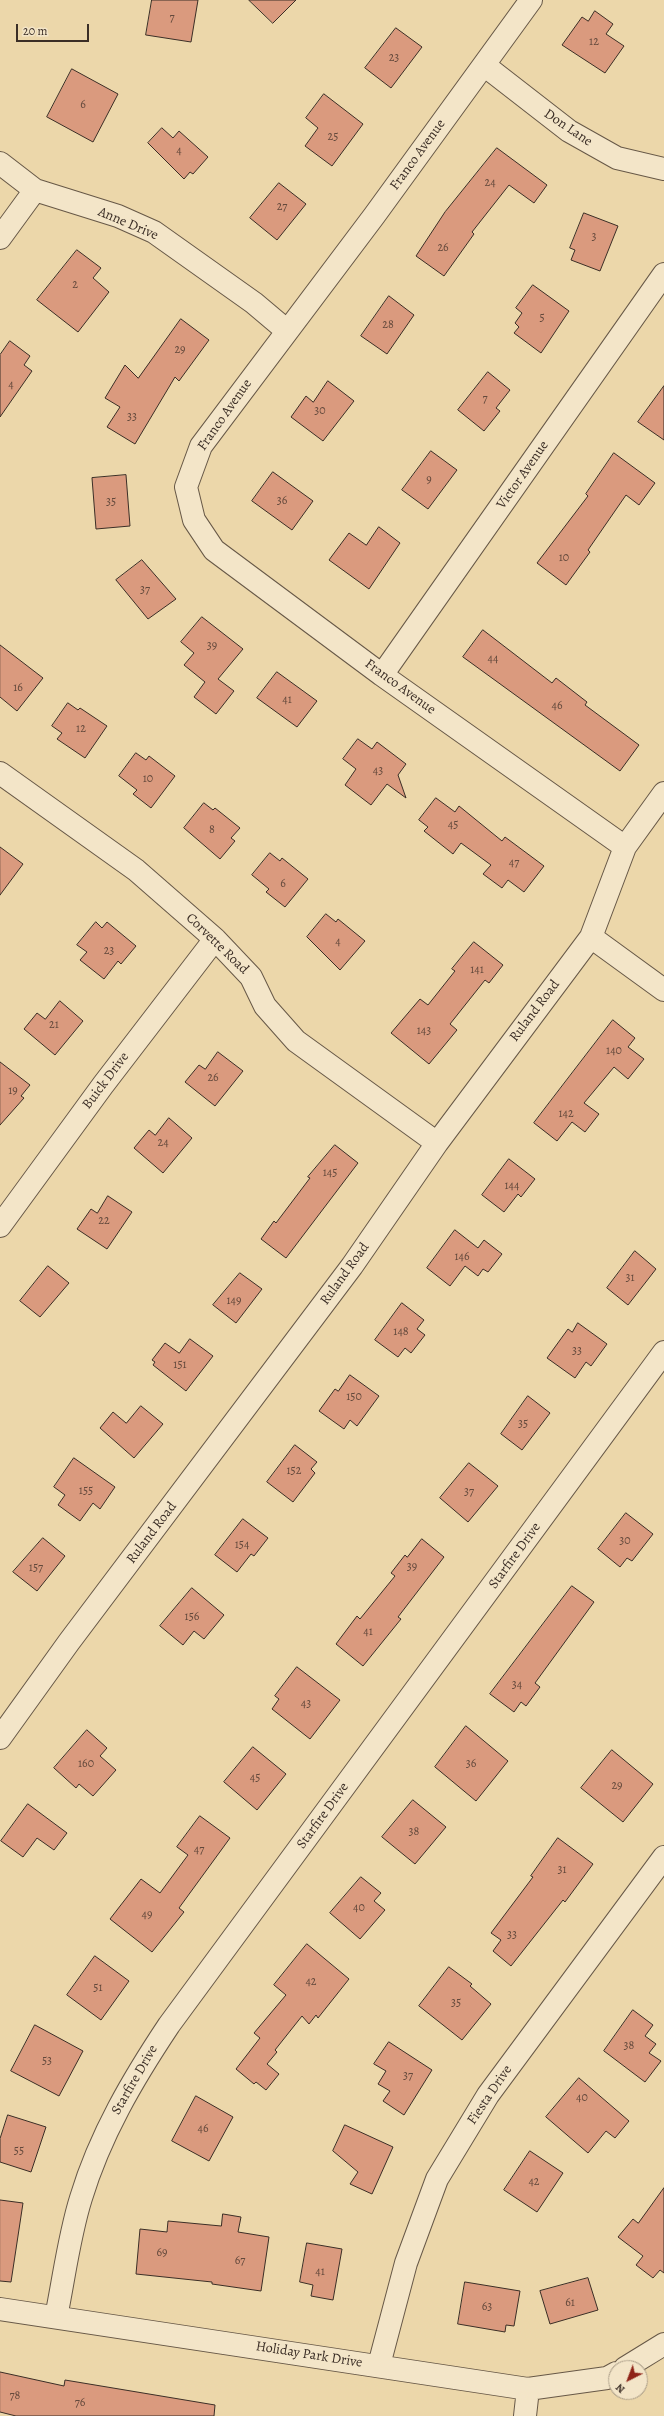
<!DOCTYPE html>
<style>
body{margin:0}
#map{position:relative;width:664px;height:2416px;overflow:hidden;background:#ecd7aa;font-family:Alegreya,serif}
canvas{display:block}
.north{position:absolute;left:608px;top:2360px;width:40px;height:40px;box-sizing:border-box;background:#f3e5c8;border:1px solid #a99c87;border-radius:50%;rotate:222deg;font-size:11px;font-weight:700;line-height:16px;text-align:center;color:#3b2e26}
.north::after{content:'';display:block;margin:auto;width:14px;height:18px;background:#8f2418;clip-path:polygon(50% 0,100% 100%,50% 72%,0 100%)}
.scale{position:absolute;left:16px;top:24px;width:73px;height:18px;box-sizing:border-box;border:2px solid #3b2e26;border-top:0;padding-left:5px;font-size:12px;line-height:14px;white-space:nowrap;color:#3b2e26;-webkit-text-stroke:3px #f3e5c8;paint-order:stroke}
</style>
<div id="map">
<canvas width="664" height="2416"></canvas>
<div class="north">N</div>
<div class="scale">20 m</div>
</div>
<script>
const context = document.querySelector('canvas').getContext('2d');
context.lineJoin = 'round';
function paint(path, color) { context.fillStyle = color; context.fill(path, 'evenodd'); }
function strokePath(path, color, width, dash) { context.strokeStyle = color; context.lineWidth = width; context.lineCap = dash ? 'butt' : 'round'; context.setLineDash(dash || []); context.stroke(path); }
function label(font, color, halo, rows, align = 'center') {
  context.font = font + ' Alegreya,serif'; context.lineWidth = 3.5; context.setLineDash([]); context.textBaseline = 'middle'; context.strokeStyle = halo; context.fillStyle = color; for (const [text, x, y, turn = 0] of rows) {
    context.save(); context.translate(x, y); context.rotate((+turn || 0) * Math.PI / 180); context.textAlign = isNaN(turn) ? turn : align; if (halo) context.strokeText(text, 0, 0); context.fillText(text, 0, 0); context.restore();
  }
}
const building = new Path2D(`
 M 152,0 L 198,0 L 191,42 L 146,35 Z
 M 249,0 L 296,0 L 273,23 Z
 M 595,11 L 613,24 L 606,34 L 624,46 L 605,73 L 562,45 L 582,17 L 588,21 Z
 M 396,28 L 422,47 L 391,88 L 365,68 Z
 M 72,69 L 118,94 L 93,142 L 47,117 Z
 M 324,94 L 363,124 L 332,166 L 305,146 L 318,128 L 306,118 Z
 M 162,128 L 173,138 L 179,131 L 208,157 L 193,174 L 190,172 L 184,179 L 148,143 Z
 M 497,148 L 547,185 L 534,203 L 509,185 L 472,232 L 474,234 L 444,276 L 416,256 L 445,212 Z
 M 279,183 L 306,204 L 277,240 L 250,218 Z
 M 584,213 L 618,226 L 600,271 L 571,260 L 575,250 L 570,248 Z
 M 77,250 L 101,268 L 93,278 L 109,292 L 78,332 L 37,300 Z
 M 533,285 L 569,311 L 541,353 L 514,333 L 519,327 L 515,323 L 522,313 L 516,308 Z
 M 389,296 L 414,315 L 387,354 L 361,336 Z
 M 181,319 L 209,340 L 179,381 L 175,377 L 135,444 L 107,427 L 120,407 L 105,398 L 125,365 L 138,378 Z
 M 10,341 L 30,356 L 24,365 L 32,371 L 0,417 L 0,355 Z
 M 488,372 L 510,390 L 496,408 L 500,411 L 484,431 L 458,410 Z
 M 328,381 L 354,401 L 323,441 L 291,417 L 306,396 L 313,402 Z
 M 664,386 L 664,440 L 638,422 Z
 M 431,451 L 457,470 L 428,509 L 402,490 Z
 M 614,453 L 655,483 L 639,505 L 626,495 L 588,550 L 590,552 L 566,585 L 537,563 L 588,496 L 586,494 Z
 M 273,472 L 313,501 L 292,530 L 252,501 Z
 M 126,475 L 130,526 L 96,529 L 92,478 Z
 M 379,527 L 400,543 L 369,589 L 329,560 L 349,533 L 366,545 Z
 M 142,560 L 176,599 L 148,619 L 116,580 Z
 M 202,617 L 243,649 L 218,679 L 234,691 L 216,714 L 194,697 L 205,682 L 184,665 L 194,653 L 181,642 Z
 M 483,630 L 552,683 L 556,678 L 587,702 L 585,705 L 639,745 L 620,771 L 463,657 Z
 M 0,645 L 43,678 L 17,711 L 0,697 Z
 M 277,672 L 317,701 L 297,727 L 257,698 Z
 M 68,703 L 78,710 L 80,708 L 107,726 L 85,758 L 57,739 L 62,733 L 52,726 Z
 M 358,739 L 372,749 L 377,742 L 406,764 L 398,775 L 406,798 L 387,784 L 371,805 L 345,785 L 356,769 L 343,759 Z
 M 136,753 L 146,760 L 149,756 L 175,776 L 151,808 L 133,794 L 137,790 L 119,776 Z
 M 436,798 L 455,812 L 459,806 L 502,841 L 505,837 L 544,866 L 524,892 L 508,880 L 502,888 L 483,874 L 491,865 L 461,843 L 453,854 L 424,831 L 428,827 L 419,820 Z
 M 204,803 L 213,810 L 215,808 L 240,828 L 231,838 L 235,841 L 220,859 L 184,828 Z
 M 0,847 L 23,864 L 0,895 Z
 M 270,853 L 280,861 L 282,858 L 308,879 L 285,907 L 266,892 L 269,889 L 252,875 Z
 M 326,914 L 336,922 L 338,919 L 365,941 L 340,970 L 307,937 Z
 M 96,922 L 102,928 L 107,922 L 136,946 L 121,964 L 118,961 L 104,979 L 80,960 L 87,952 L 77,945 Z
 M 474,942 L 503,965 L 489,983 L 485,980 L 450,1024 L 457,1030 L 429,1064 L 391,1033 L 420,999 L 428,1005 L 455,971 L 452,969 Z
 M 60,1001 L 83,1021 L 55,1055 L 24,1029 L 37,1013 L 45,1019 Z
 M 613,1020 L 635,1038 L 628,1047 L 644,1059 L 628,1079 L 614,1067 L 584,1103 L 599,1114 L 585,1132 L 572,1122 L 557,1141 L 534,1123 Z
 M 218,1052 L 243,1071 L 215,1106 L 185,1082 L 199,1065 L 205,1069 Z
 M 0,1062 L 30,1085 L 21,1096 L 24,1098 L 0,1125 Z
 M 169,1118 L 192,1138 L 163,1173 L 134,1148 L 149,1130 L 155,1135 Z
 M 335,1145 L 358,1163 L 286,1258 L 261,1239 L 274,1221 L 276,1223 L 310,1178 L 308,1177 Z
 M 509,1159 L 535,1179 L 521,1197 L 518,1194 L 504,1212 L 482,1195 Z
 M 108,1196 L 132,1212 L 107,1249 L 77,1229 L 91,1209 L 97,1213 Z
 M 455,1230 L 478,1248 L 484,1240 L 502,1254 L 488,1272 L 483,1269 L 478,1276 L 465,1266 L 450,1286 L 427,1268 Z
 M 635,1251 L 656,1269 L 628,1305 L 607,1288 Z
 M 48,1266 L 69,1283 L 40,1317 L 20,1301 Z
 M 240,1273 L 262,1289 L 236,1323 L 213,1305 Z
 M 402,1303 L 424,1320 L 417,1329 L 425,1335 L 411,1353 L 405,1348 L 398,1357 L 375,1340 Z
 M 578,1323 L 607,1344 L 591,1366 L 586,1362 L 575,1378 L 547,1358 L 568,1329 L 572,1332 Z
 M 190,1339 L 213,1356 L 186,1391 L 153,1365 L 155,1362 L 152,1360 L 165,1343 L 179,1353 Z
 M 350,1375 L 379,1396 L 357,1426 L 350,1420 L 344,1429 L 319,1411 L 335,1389 L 338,1391 Z
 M 528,1396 L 550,1413 L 522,1450 L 501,1434 Z
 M 141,1406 L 163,1424 L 134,1458 L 100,1428 L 113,1412 L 126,1423 Z
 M 295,1445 L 317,1462 L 311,1469 L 315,1473 L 293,1502 L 267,1482 Z
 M 74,1458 L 115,1487 L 100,1509 L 93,1503 L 80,1521 L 58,1505 L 65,1495 L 54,1487 Z
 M 469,1463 L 498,1486 L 468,1522 L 440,1498 Z
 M 626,1513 L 653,1534 L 632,1561 L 627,1558 L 620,1567 L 598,1549 Z
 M 243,1519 L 268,1538 L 254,1556 L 251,1554 L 237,1572 L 215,1555 Z
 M 43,1538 L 65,1556 L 37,1591 L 13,1572 Z
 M 422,1539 L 444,1557 L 398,1617 L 401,1619 L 363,1666 L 336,1644 L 357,1616 L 360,1619 L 395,1576 L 391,1573 L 405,1555 L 407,1557 Z
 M 572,1586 L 594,1602 L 535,1683 L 540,1687 L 526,1706 L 521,1702 L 514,1712 L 490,1694 Z
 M 192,1588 L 224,1615 L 204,1639 L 194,1631 L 183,1645 L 160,1626 Z
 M 297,1667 L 340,1700 L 310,1739 L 272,1709 L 279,1699 L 275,1696 Z
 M 466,1726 L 508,1761 L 476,1801 L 435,1767 Z
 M 87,1730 L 107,1748 L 100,1756 L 116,1770 L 93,1796 L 79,1784 L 76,1788 L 54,1768 Z
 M 253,1747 L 286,1774 L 257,1810 L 224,1782 Z
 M 612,1750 L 653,1784 L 623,1822 L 581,1788 Z
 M 413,1800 L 446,1827 L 415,1864 L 382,1837 Z
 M 28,1804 L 67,1833 L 54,1850 L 37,1838 L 23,1857 L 1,1841 Z
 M 200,1816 L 230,1838 L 179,1908 L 184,1912 L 152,1952 L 110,1919 L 141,1879 L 160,1893 L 188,1855 L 177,1847 Z
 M 558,1838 L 593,1864 L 565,1902 L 563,1900 L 511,1966 L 493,1951 L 501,1940 L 491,1933 L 533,1877 L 531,1876 Z
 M 361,1877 L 381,1893 L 374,1901 L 385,1910 L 360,1939 L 330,1913 Z
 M 307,1944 L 349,1979 L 318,2018 L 316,2015 L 309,2024 L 302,2016 L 275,2050 L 277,2052 L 267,2064 L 279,2074 L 266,2090 L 256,2082 L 254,2084 L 236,2069 L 260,2038 L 254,2033 L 286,1995 L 274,1985 Z
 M 95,1956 L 129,1981 L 101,2020 L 67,1995 Z
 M 449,1967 L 472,1984 L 470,1986 L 491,2004 L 462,2040 L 419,2006 Z
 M 633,2010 L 653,2025 L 645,2036 L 656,2044 L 649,2053 L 661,2061 L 645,2082 L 604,2051 Z
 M 35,2025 L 83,2051 L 59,2096 L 11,2071 Z
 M 389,2042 L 432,2070 L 404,2115 L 383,2101 L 390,2091 L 378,2084 L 386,2071 L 374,2064 Z
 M 579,2078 L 629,2121 L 615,2138 L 606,2131 L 588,2153 L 546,2117 Z
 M 196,2096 L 233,2117 L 209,2161 L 172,2141 Z
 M 8,2115 L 46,2127 L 31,2172 L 0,2162 L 0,2139 Z
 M 345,2125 L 393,2147 L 372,2194 L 350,2184 L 358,2172 L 333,2151 Z
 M 530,2151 L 563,2173 L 537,2212 L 504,2190 Z
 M 664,2188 L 664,2273 L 660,2270 L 653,2278 L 636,2265 L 643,2256 L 618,2237 L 633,2219 L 638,2223 Z
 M 0,2200 L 23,2203 L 11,2282 L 0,2281 Z
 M 223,2214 L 241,2217 L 238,2232 L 269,2237 L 261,2291 L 212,2284 L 212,2282 L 136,2274 L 140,2229 L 167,2232 L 168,2221 L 221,2226 Z
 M 307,2243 L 342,2249 L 333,2300 L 311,2296 L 313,2285 L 300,2282 Z
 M 588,2278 L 598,2310 L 550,2324 L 540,2291 Z
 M 465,2282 L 520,2291 L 514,2326 L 506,2325 L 505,2332 L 458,2324 Z
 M 0,2372 L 64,2386 L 65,2380 L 215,2405 L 214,2416 L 16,2416 L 0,2412 Z`);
const minor = new Path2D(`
 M 531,0 L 374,216 L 201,446 L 186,487 L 194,520 L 214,550 L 382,675 L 625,847
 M 484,65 L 569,131 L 617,158 L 664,169
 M 0,163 L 35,190 L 118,216 L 154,232 L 254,303 L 286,330
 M 0,238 L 35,190
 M 382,675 L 664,274
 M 0,773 L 136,870 L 215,939 L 251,977 L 265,1006 L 296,1041 L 437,1143
 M 591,937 L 664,990
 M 0,1226 L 103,1085 L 215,939
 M 0,1738 L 69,1642 L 352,1266 L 437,1143 L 591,937 L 625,847 L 664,793
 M 0,2309 L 528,2389 L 607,2378 L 616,2373
 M 56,2317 C 64,2278 69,2236 81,2198 C 100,2135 133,2079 169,2025 L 664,1352
 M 379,2365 L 406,2263 L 437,2179 L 488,2095 L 664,1857
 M 625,2368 L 664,2344
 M 525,2416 L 528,2389`);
const numberNames = [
 ["7",172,18],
 ["12",594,42],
 ["23",394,58],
 ["6",83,105],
 ["25",333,137],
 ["4",179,151],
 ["24",490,183],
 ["27",282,207],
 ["3",594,237],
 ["26",443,248],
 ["2",75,285],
 ["5",542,318],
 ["28",388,325],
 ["29",180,350],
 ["4",11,385],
 ["7",485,399],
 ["30",320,411],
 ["33",132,417],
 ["9",429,480],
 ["36",282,501],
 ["35",111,502],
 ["10",564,558],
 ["37",145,590],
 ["39",212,646],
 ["44",493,659],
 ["16",18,688],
 ["41",287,700],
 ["46",557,706],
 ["12",81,729],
 ["43",378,771],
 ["10",148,779],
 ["45",453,825],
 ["8",212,830],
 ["47",514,863],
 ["6",283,884],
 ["4",338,942],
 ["23",109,951],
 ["141",477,970],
 ["21",54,1025],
 ["143",424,1031],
 ["140",614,1051],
 ["26",213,1078],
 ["19",13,1091],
 ["142",566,1114],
 ["24",163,1143],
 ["145",330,1173],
 ["144",512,1186],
 ["22",104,1221],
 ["146",462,1257],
 ["31",630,1278],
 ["149",234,1301],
 ["148",401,1332],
 ["33",577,1351],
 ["151",180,1365],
 ["150",354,1397],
 ["35",523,1424],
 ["152",294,1471],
 ["155",86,1491],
 ["37",469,1492],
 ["30",625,1541],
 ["154",242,1545],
 ["39",412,1567],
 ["157",36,1568],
 ["156",192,1617],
 ["41",368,1632],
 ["34",517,1685],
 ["43",306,1704],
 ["160",86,1764],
 ["36",471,1764],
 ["45",255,1778],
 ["29",617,1786],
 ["38",414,1832],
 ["47",199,1850],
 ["31",562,1870],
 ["40",359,1908],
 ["49",147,1915],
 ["33",512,1935],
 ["42",311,1982],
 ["51",98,1988],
 ["35",456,2003],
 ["38",629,2046],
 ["53",47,2061],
 ["37",408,2076],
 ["40",582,2098],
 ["46",203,2129],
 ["55",19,2151],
 ["42",534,2182],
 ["69",162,2253],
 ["67",240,2261],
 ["41",320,2272],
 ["61",570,2303],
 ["63",487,2307],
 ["78",15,2396],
 ["76",80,2403]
];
const streetNames = [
 ["Don Lane",568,128,34],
 ["Franco Avenue",418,155,-54],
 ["Anne Drive",128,224,23],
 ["Franco Avenue",225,415,-55],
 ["Victor Avenue",523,475,-55],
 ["Franco Avenue",400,687,36],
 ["Corvette Road",217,944,44],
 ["Ruland Road",535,1011,-53],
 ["Buick Drive",106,1081,-53],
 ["Ruland Road",345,1274,-54],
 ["Ruland Road",152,1533,-53],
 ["Starfire Drive",515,1556,-54],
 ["Starfire Drive",323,1816,-54],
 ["Starfire Drive",135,2080,-60],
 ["Fiesta Drive",490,2095,-56],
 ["Holiday Park Drive",309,2355,9]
];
paint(building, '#da9a7e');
strokePath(building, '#3b2e26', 1);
strokePath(minor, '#675847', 24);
strokePath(minor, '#f3e5c8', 22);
label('12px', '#63493c', null, numberNames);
label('14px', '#3b2e26', '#f3e5c8', streetNames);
</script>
